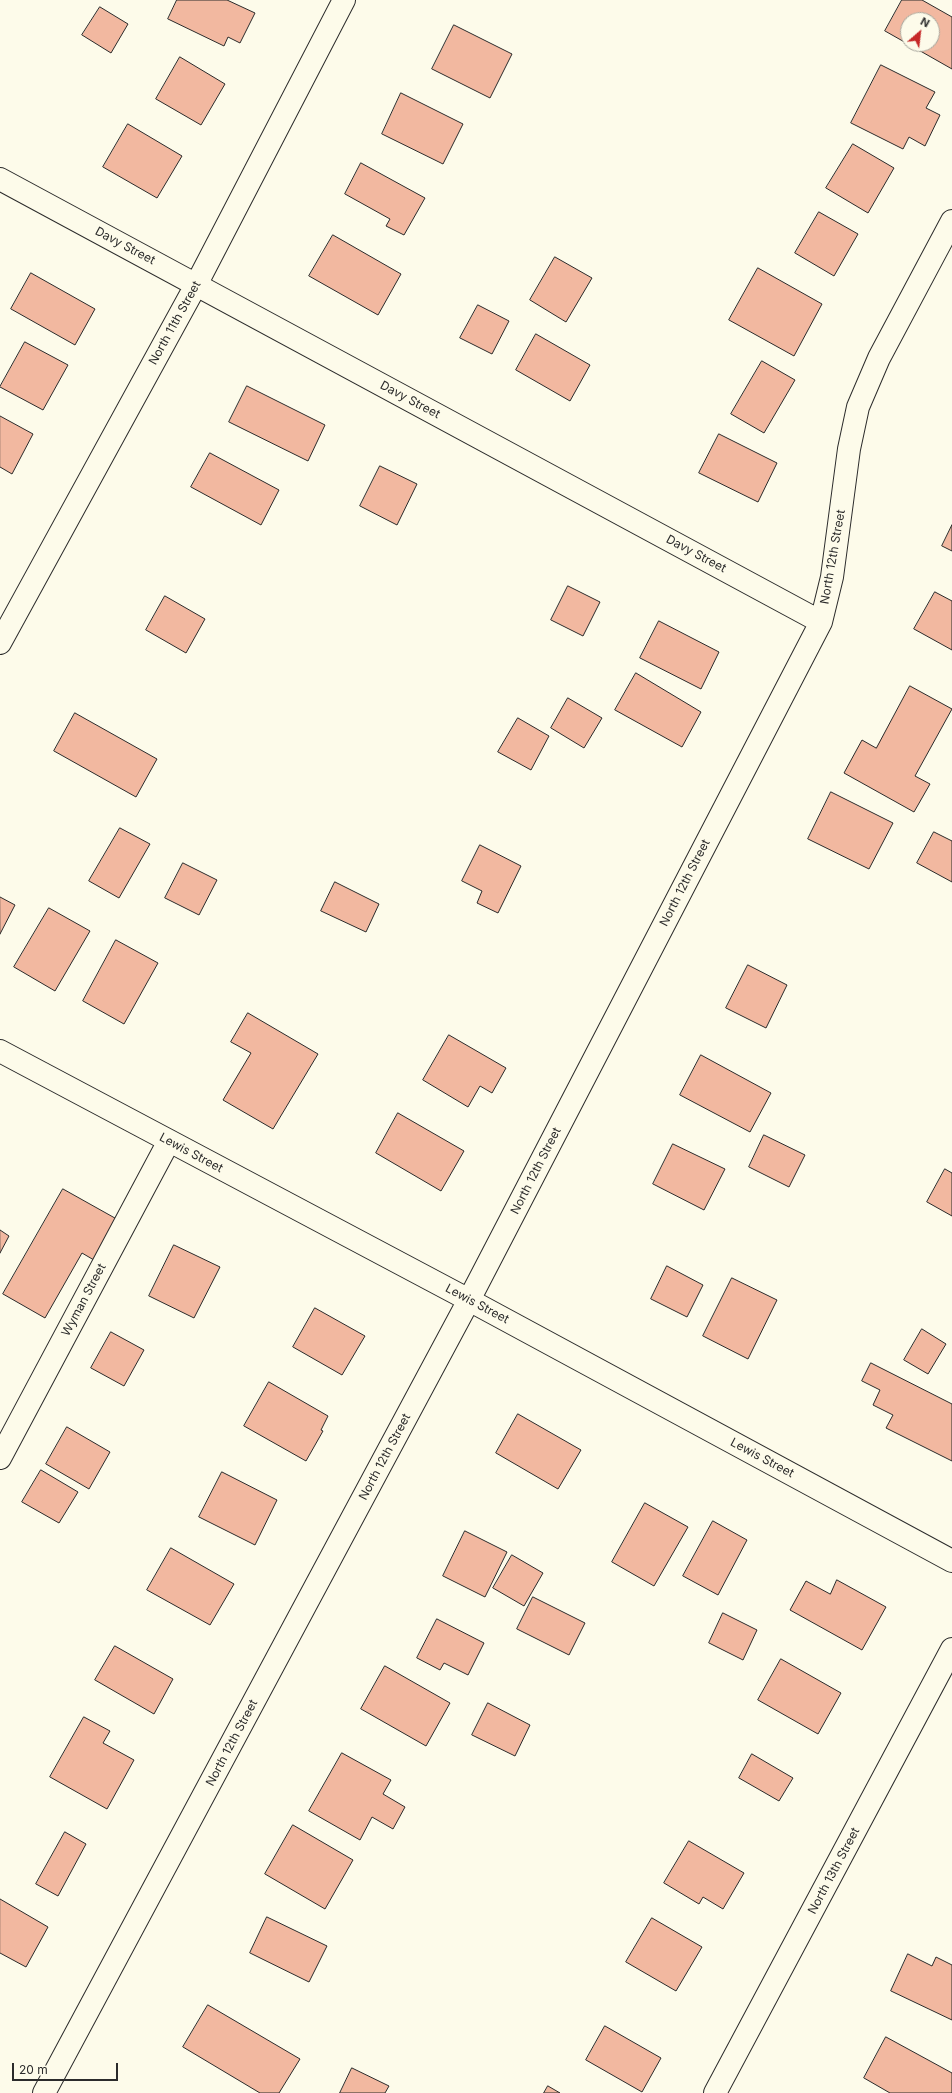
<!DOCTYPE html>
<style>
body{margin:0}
#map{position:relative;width:952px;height:2093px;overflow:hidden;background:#fdfbea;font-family:Inter,sans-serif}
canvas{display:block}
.north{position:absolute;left:900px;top:12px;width:40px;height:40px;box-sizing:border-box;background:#fdfbea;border:1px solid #a9a89e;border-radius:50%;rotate:28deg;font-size:11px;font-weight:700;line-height:16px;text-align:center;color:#2b2b2b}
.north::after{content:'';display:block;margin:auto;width:14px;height:18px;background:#c62828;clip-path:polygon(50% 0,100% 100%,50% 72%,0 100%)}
.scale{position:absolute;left:12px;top:2063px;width:106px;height:18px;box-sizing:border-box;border:2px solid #2b2b2b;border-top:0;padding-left:5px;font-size:12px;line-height:14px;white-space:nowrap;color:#2b2b2b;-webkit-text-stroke:3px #fdfbea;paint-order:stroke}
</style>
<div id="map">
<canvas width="952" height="2093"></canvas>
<div class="north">N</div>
<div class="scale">20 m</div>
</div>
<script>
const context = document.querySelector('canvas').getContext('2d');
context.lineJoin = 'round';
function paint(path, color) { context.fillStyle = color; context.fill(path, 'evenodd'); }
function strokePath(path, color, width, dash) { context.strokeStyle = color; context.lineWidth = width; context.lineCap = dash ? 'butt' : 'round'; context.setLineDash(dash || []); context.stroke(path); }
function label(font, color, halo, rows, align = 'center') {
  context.font = font + ' Inter,sans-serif'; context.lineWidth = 3; context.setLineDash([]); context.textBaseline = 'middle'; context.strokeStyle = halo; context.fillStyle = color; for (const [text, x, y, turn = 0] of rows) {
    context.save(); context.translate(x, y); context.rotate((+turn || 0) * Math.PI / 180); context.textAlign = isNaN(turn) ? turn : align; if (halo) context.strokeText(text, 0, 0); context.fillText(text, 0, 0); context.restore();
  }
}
const building = new Path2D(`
 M 177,0 L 227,0 L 255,13 L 240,43 L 228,37 L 224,46 L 168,19 Z
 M 902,0 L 922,0 L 952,17 L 952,69 L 908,44 L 932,44 L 932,20 L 908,20 L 908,44 L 885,31 Z
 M 100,7 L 128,24 L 111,53 L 82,35 Z
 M 454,25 L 512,54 L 490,98 L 432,69 Z
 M 180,57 L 225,84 L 201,125 L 156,99 Z
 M 881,65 L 935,92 L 926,108 L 940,115 L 925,146 L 909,137 L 903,149 L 851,123 Z
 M 401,93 L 463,124 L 443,164 L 382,134 Z
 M 128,124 L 182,156 L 157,198 L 103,167 Z
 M 853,144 L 894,168 L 868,213 L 826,188 Z
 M 361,163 L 425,198 L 404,235 L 386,226 L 390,219 L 345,194 Z
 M 819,212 L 858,234 L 834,276 L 795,253 Z
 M 333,235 L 401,274 L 378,315 L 309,276 Z
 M 555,257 L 592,278 L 566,322 L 530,300 Z
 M 758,268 L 822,304 L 794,356 L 729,320 Z
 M 31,273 L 95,309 L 75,345 L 11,309 Z
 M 478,305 L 509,321 L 492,354 L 460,338 Z
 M 536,334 L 590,365 L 570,401 L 516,370 Z
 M 25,342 L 68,365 L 43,410 L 0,387 Z
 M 762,361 L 795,380 L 764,433 L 731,414 Z
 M 247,386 L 325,425 L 308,461 L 229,422 Z
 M 0,416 L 33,434 L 12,474 L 0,467 Z
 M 719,434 L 777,463 L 758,502 L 699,473 Z
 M 210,453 L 279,490 L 261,525 L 191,487 Z
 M 380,466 L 417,484 L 397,525 L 360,506 Z
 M 952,525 L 952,551 L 942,546 Z
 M 568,586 L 600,602 L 583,636 L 551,620 Z
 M 935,592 L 952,601 L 952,650 L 914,629 Z
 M 165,596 L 205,619 L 186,653 L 146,630 Z
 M 659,621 L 719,652 L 701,689 L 640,658 Z
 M 636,673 L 701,712 L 682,747 L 615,710 Z
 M 910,686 L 952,709 L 915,776 L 930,784 L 914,812 L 844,773 L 862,740 L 876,748 Z
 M 568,698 L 602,718 L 584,748 L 551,728 Z
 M 75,713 L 157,759 L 136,797 L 54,751 Z
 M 518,718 L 549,736 L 531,770 L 498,752 Z
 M 831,792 L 893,823 L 869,869 L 808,839 Z
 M 120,828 L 150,844 L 119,898 L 89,881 Z
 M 934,832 L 952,841 L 952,882 L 917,863 Z
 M 480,845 L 521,866 L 498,913 L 477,903 L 482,891 L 462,881 Z
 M 183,863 L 217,880 L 199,915 L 165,898 Z
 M 335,882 L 379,904 L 366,932 L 321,911 Z
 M 0,897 L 15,905 L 0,934 Z
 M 49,908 L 90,931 L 55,991 L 14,967 Z
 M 116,940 L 158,963 L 124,1024 L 83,1001 Z
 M 748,965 L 787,985 L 766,1028 L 726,1008 Z
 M 248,1013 L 318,1054 L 273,1129 L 223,1100 L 251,1053 L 231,1042 Z
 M 449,1035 L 506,1068 L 492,1093 L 480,1086 L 468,1107 L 423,1080 Z
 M 701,1055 L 771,1093 L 750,1132 L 680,1095 Z
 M 398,1113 L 464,1151 L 441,1191 L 376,1153 Z
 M 764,1135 L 805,1155 L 789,1187 L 749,1167 Z
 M 673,1144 L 725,1169 L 704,1210 L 653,1184 Z
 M 945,1169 L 952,1173 L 952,1216 L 927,1202 Z
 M 63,1189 L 122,1222 L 99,1263 L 82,1253 L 45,1318 L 3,1294 Z
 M 0,1230 L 9,1236 L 0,1253 Z
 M 174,1245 L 220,1267 L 194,1318 L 149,1296 Z
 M 667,1266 L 703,1285 L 687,1317 L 651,1299 Z
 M 732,1278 L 777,1300 L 748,1359 L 703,1336 Z
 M 315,1308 L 365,1336 L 342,1375 L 293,1347 Z
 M 922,1329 L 946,1344 L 928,1374 L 904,1360 Z
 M 111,1332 L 144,1350 L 124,1386 L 91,1368 Z
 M 871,1363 L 952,1404 L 952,1461 L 886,1428 L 893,1415 L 873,1405 L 880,1390 L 862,1381 Z
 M 269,1382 L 328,1416 L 321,1430 L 323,1431 L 306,1461 L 244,1426 Z
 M 518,1414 L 581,1450 L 558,1489 L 496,1453 Z
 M 67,1427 L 110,1452 L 89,1489 L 46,1464 Z
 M 41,1470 L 78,1492 L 59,1523 L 22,1502 Z
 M 222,1472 L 277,1500 L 255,1545 L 199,1517 Z
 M 645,1503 L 688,1527 L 654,1586 L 612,1562 Z
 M 713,1521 L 747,1540 L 718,1595 L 683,1576 Z
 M 465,1531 L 507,1552 L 485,1597 L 443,1576 Z
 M 171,1548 L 234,1584 L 210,1625 L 147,1590 Z
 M 512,1555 L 543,1573 L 524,1606 L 493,1588 Z
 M 837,1580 L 886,1607 L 862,1650 L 790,1610 L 806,1581 L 830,1594 Z
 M 533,1597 L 585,1623 L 569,1655 L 517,1629 Z
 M 723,1613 L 757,1630 L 743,1660 L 709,1643 Z
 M 437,1619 L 484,1643 L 468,1675 L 444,1663 L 440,1670 L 417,1658 Z
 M 115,1646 L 173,1679 L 154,1714 L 95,1680 Z
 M 781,1659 L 841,1693 L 818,1734 L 758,1700 Z
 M 385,1666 L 450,1703 L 426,1746 L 361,1709 Z
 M 488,1703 L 530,1725 L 515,1756 L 472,1735 Z
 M 84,1717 L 110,1731 L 103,1743 L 134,1760 L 107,1809 L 50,1777 Z
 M 342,1753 L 391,1780 L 383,1794 L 405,1807 L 393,1829 L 372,1817 L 360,1840 L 309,1811 Z
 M 752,1754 L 793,1778 L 779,1801 L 739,1778 Z
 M 293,1825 L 353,1860 L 325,1909 L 265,1874 Z
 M 65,1832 L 86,1844 L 58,1896 L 36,1884 Z
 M 689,1841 L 744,1873 L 723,1909 L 703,1897 L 699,1904 L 664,1883 Z
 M 0,1899 L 48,1927 L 26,1967 L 0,1953 Z
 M 267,1917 L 327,1946 L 309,1982 L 250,1953 Z
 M 652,1918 L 702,1947 L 676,1991 L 626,1962 Z
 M 908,1954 L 932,1966 L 936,1957 L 952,1965 L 952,2020 L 891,1991 Z
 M 208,2005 L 300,2059 L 279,2093 L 260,2093 L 183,2047 Z
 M 605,2026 L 661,2058 L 642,2092 L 586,2060 Z
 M 886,2037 L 952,2073 L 952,2093 L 890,2093 L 864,2078 Z
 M 352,2068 L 389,2086 L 385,2093 L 340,2093 Z
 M 548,2086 L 560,2093 L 544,2093 Z`);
const minor = new Path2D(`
 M 0,179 L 821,622
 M 0,643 L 196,285 L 344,0
 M 0,1051 L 469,1300 L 952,1561
 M 0,1458 L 169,1141
 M 44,2093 L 469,1300 L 821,622 L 832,577 L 849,449 L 858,407 L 879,358 L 952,221
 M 715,2093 L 952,1649`);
const streetNames = [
 ["Davy Street",125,246,28],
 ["North 11th Street",175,323,-61],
 ["Davy Street",410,400,28],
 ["Davy Street",696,554,28],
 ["North 12th Street",833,557,-80],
 ["North 12th Street",685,883,-63],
 ["Lewis Street",191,1153,28],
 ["North 12th Street",536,1171,-63],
 ["Wyman Street",84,1300,-62],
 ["Lewis Street",477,1304,28],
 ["North 12th Street",385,1457,-62],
 ["Lewis Street",762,1458,28],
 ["North 12th Street",232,1743,-62],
 ["North 13th Street",834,1871,-62]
];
paint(building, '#f2b8a0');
strokePath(building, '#2b2b2b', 1);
strokePath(minor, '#2b2b2b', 24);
strokePath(minor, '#fdfbea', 22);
label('12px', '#2b2b2b', '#fdfbea', streetNames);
</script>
